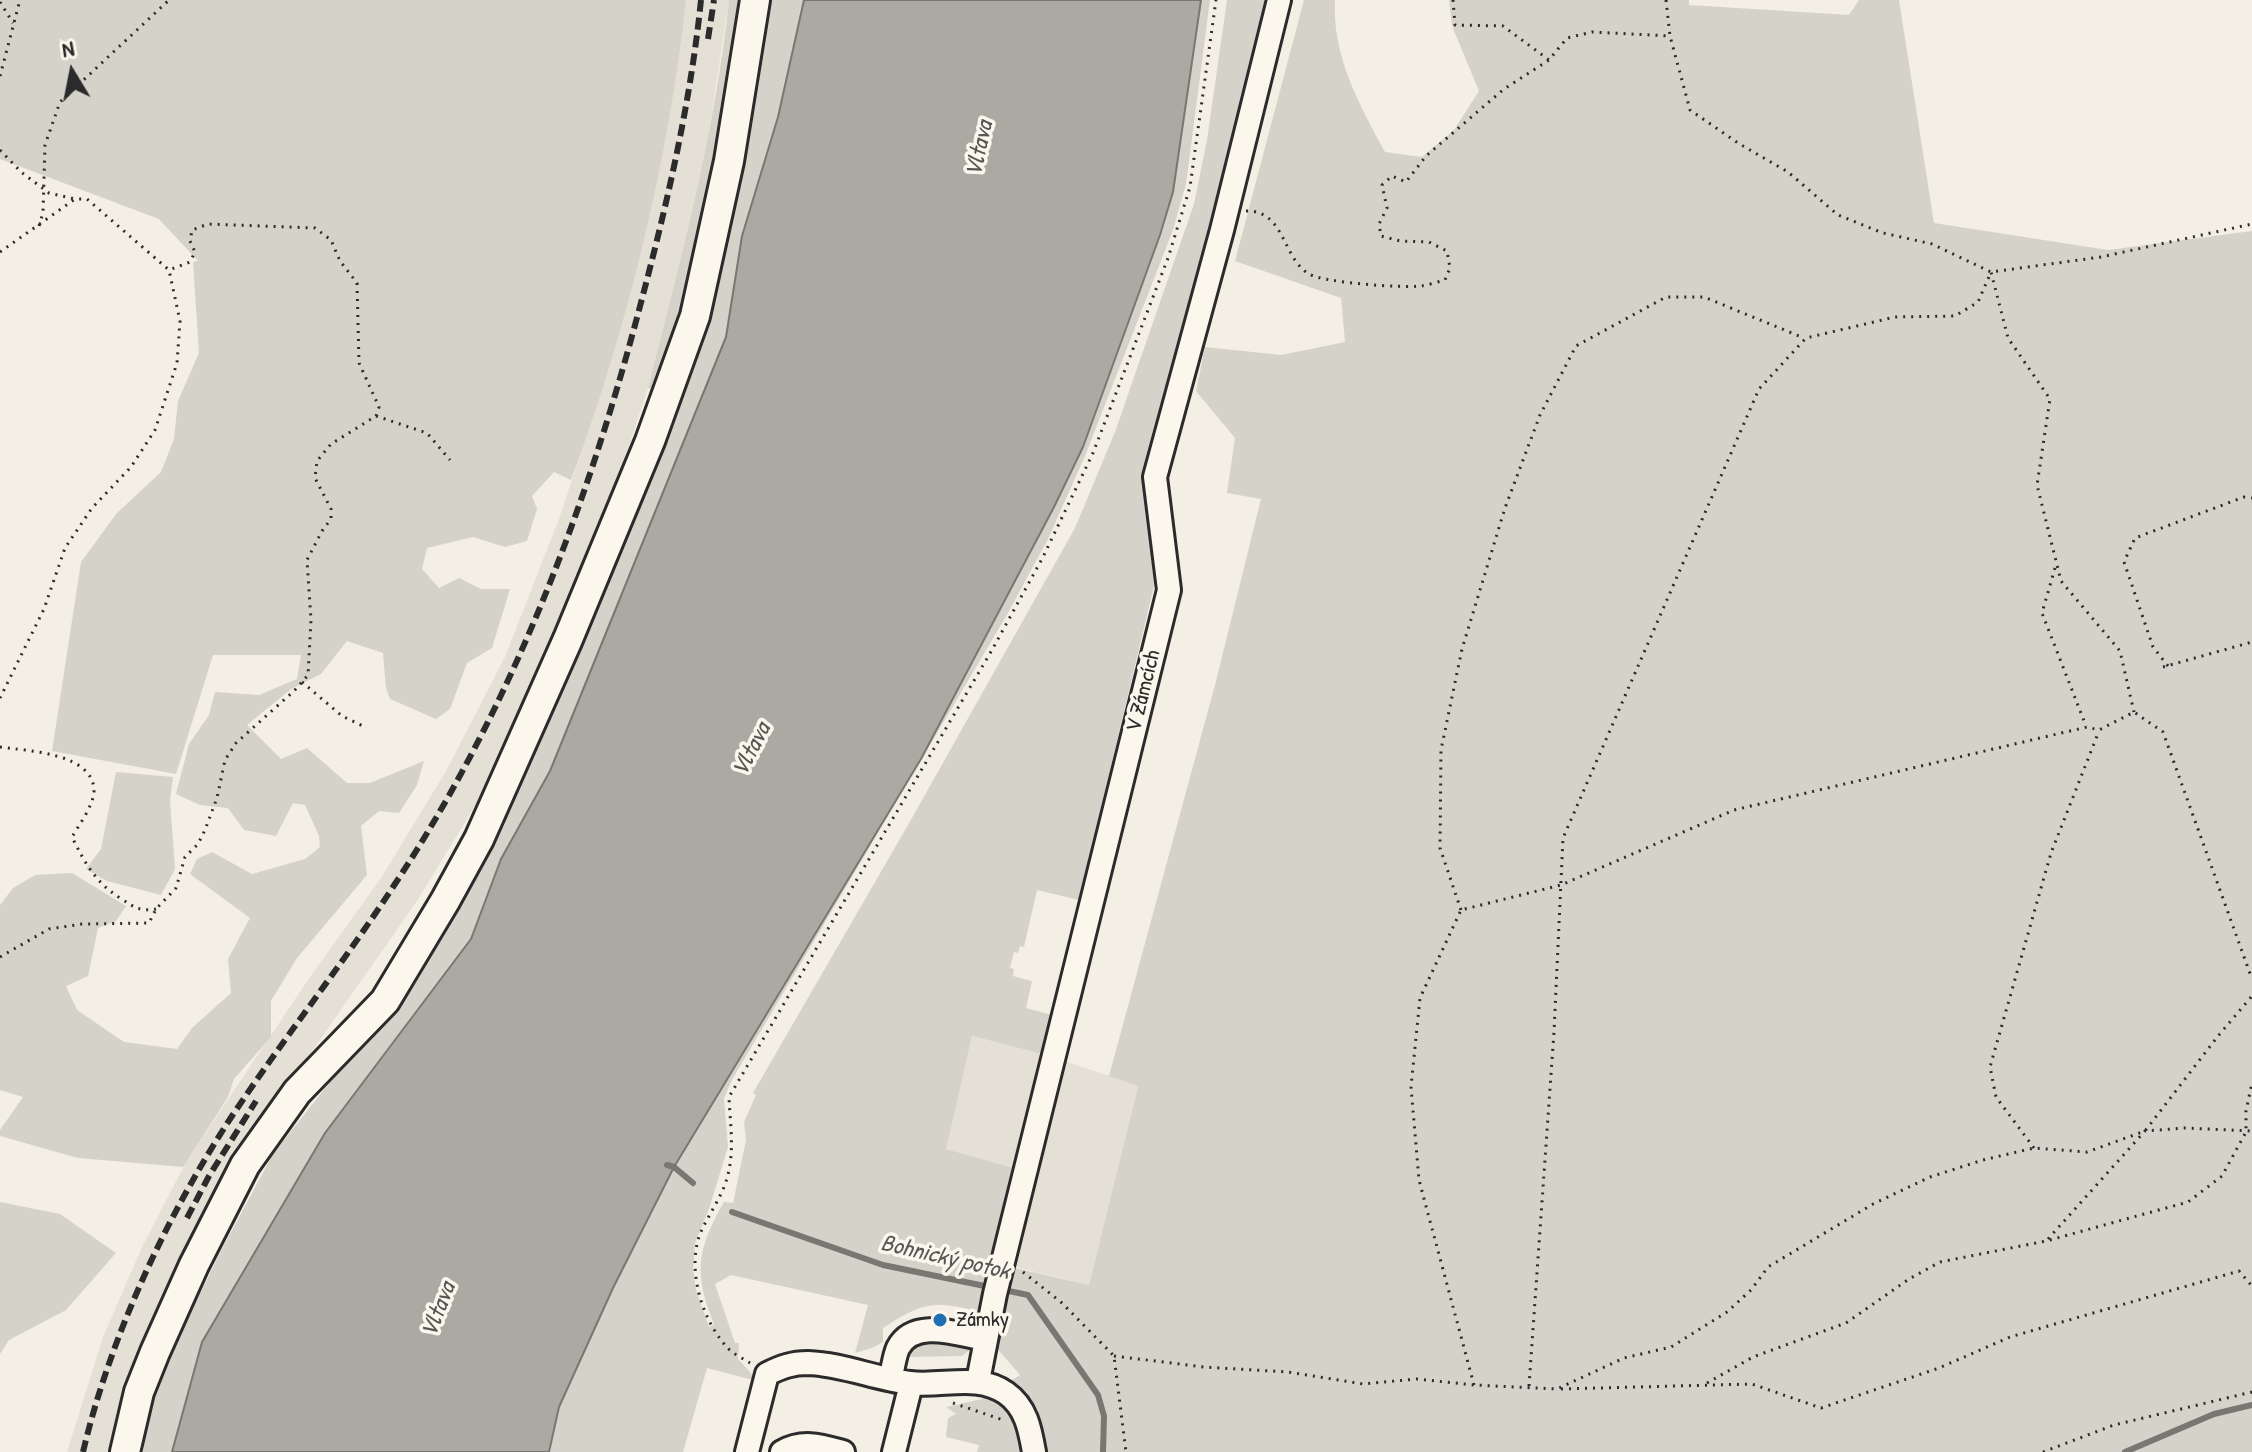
<!DOCTYPE html>
<meta charset="utf-8">
<style>
body{margin:0}
#map{position:relative;width:2252px;height:1452px;overflow:hidden;background:#f3efe4;font-family:"Patrick Hand",sans-serif}
canvas{display:block}
.north{position:absolute;left:32px;top:32px;width:80px;height:80px;-webkit-text-stroke:6px #fbf7ec;paint-order:stroke;rotate:350deg;font-size:22px;font-weight:700;line-height:32px;text-align:center;color:#2b2b2b}
.north::after{content:'';display:block;margin:auto;width:28px;height:36px;background:#2b2b2b;clip-path:polygon(50% 0,100% 100%,50% 72%,0 100%)}
</style>
<div id="map">
<canvas width="2252" height="1452"></canvas>
<div class="north">N</div>
</div>
<script>
const context = document.querySelector('canvas').getContext('2d');
context.lineJoin = 'round';
function paint(path, color) { context.fillStyle = color; context.fill(path, 'evenodd'); }
function strokePath(path, color, width, dash) { context.strokeStyle = color; context.lineWidth = width; context.lineCap = dash ? 'butt' : 'round'; context.setLineDash(dash || []); context.stroke(path); }
function label(font, color, halo, rows, align = 'center') {
  context.font = font + ' "Patrick Hand",sans-serif'; context.lineWidth = 7; context.setLineDash([]); context.textBaseline = 'middle'; context.strokeStyle = halo; context.fillStyle = color; for (const [text, x, y, turn = 0] of rows) {
    context.save(); context.translate(x, y); context.rotate((+turn || 0) * Math.PI / 180); context.textAlign = isNaN(turn) ? turn : align; if (halo) context.strokeText(text, 0, 0); context.fillText(text, 0, 0); context.restore();
  }
}
const built = new Path2D(`
 M 686,0 L 729,0 L 708,138 L 684,250 L 648,388 L 601,530 L 541,673 L 484,791 L 417,901 L 282,1094 L 111,1452 L 67,1452 L 103,1337 L 142,1247 L 186,1162 L 310,977 L 381,878 L 446,771 L 505,657 L 560,516 L 606,376 L 642,240 Z
 M 972,1036 L 1042,1054 L 1138,1085 L 1089,1285 L 991,1261 L 1014,1168 L 945,1149 Z`);
const green = new Path2D(`
 M 0,0 L 686,0 C 669,159 627,330 571,480 L 554,472 L 532,496 L 537,509 L 527,541 L 505,547 L 473,537 L 427,548 L 422,569 L 439,588 L 459,578 L 481,589 L 510,589 L 492,648 L 467,663 L 450,709 L 436,719 L 390,699 L 386,688 L 383,653 L 347,641 L 321,674 L 291,689 L 247,725 L 281,759 L 307,748 L 347,783 L 370,783 L 424,761 L 417,785 L 399,813 L 379,811 L 361,826 L 367,875 L 297,958 L 271,1001 L 271,1037 L 234,1079 L 228,1097 L 183,1167 L 78,1158 L 0,1136 L 0,1130 L 23,1097 L 0,1090 L 0,905 L 13,888 L 35,875 L 72,873 L 126,906 L 116,921 L 98,928 L 88,976 L 66,986 L 77,1010 L 124,1042 L 177,1049 L 192,1028 L 231,993 L 228,959 L 250,918 L 190,874 L 197,859 L 212,852 L 252,874 L 305,859 L 320,847 L 319,836 L 305,805 L 293,803 L 276,836 L 244,830 L 228,808 L 200,805 L 176,794 L 189,744 L 209,715 L 215,692 L 259,695 L 297,679 L 301,655 L 213,655 L 176,774 L 52,751 L 81,562 L 117,513 L 161,472 L 174,439 L 178,401 L 199,353 L 193,262 L 198,261 L 159,219 L 0,159 Z
 M 729,0 L 744,0 L 695,275 L 659,392 L 648,388 C 681,260 715,132 729,0 Z
 M 764,0 L 804,0 L 778,117 L 742,236 L 726,337 L 550,771 L 501,859 L 471,939 L 325,1133 L 202,1342 L 172,1452 L 143,1452 L 148,1414 L 176,1343 L 222,1249 L 273,1154 L 417,972 L 457,909 L 491,845 L 581,644 L 663,446 L 715,292 Z
 M 1201,0 L 1210,0 L 1186,184 L 1173,230 L 1085,456 L 1048,539 L 1008,613 L 733,1078 L 724,1098 L 728,1147 L 710,1206 L 695,1243 L 693,1269 L 696,1290 L 709,1327 L 714,1324 C 693,1273 697,1249 724,1202 L 733,1203 L 746,1140 L 744,1122 L 756,1095 L 753,1093 L 908,825 L 1075,528 L 1115,432 L 1194,204 L 1207,140 L 1227,0 L 1269,0 L 1145,472 L 1154,586 L 1079,900 L 1037,890 L 1024,947 L 1020,946 L 1018,953 L 1014,952 L 1010,968 L 1014,969 L 1013,976 L 1032,981 L 1026,1008 L 1052,1015 L 1042,1054 L 972,1036 L 946,1149 L 1014,1168 L 977,1311 C 933,1300 921,1303 883,1328 L 883,1342 L 872,1348 L 855,1353 L 868,1305 L 731,1275 L 715,1284 L 735,1343 L 739,1343 L 738,1359 L 751,1373 L 753,1380 L 707,1368 L 683,1452 L 549,1452 L 559,1407 L 613,1288 L 674,1167 L 921,759 L 1054,507 L 1083,447 L 1160,235 L 1173,192 Z
 M 1304,0 L 1335,0 C 1332,56 1359,104 1385,152 L 1422,157 L 1454,130 L 1479,91 L 1452,26 L 1449,0 L 1689,0 L 1689,5 L 1849,15 L 1859,0 L 1899,0 L 1934,223 L 2108,250 L 2252,231 L 2252,1452 L 977,1452 L 979,1445 L 946,1437 L 948,1418 L 956,1414 L 946,1407 L 982,1399 L 1020,1375 L 994,1345 L 1011,1267 L 1089,1285 L 1138,1086 L 1109,1076 L 1215,685 L 1261,499 L 1227,493 L 1235,438 L 1196,391 L 1205,347 L 1281,355 L 1345,342 L 1341,298 L 1235,261 Z
 M 116,772 L 173,777 L 170,800 L 175,869 L 161,895 L 107,881 L 86,869 L 101,849 Z
 M 0,1202 L 60,1214 L 116,1253 L 66,1310 L 9,1340 L 0,1354 Z
 M 932,1338 L 970,1347 L 970,1350 L 962,1356 L 908,1357 L 906,1354 L 916,1341 Z`);
const water = new Path2D(`
 M 804,0 L 1201,0 L 1173,192 L 1160,235 L 1083,447 L 1054,507 L 921,759 L 674,1167 L 613,1288 L 559,1407 L 549,1452 L 172,1452 L 202,1342 L 325,1133 L 471,939 L 501,859 L 550,771 L 726,337 L 742,236 L 778,117 Z`);
const stream = new Path2D(`
 M 667,1165 L 674,1167 L 693,1183
 M 732,1212 L 883,1265 L 1028,1295 L 1098,1395 L 1104,1416 L 1103,1452
 M 2125,1452 L 2214,1414 L 2252,1405`);
const path = new Path2D(`
 M 1453,0 L 1455,25 L 1503,26 L 1549,60
 M 1666,0 L 1670,36 L 1690,110 L 1738,143 L 1788,172 L 1838,215 L 1883,233 L 1932,244 L 1991,272 L 2101,257 L 2252,224
 M 0,2 L 13,23
 M 0,76 L 20,0
 M 0,150 L 21,172 L 49,193 L 75,199
 M 1246,211 C 1285,210 1282,258 1309,274 C 1325,283 1401,288 1421,286 C 1428,285 1437,282 1445,280 L 1450,268 L 1447,251 L 1429,242 L 1400,241 L 1381,236 L 1379,224 L 1387,208 L 1382,185 L 1392,176 L 1406,182 L 1426,156 L 1504,89 L 1549,60 L 1567,38 L 1592,32 L 1670,36
 M 39,226 L 43,213 L 45,145 L 60,102 L 169,0
 M 0,252 L 75,199 L 87,199 L 169,270 L 180,321 L 177,363 L 155,430 L 131,467 L 92,508 L 65,548 L 44,609 L 0,698
 M 376,416 L 427,433 L 450,460
 M 2055,568 L 2042,613 L 2086,726
 M 2168,666 L 2153,647 L 2124,562 L 2135,538 L 2244,497 L 2252,498
 M 2163,667 L 2252,642
 M 302,682 L 342,716 L 365,727
 M 0,747 C 28,751 95,753 94,792 C 93,806 79,825 72,837 C 85,863 95,882 120,898 C 134,907 140,912 156,909
 M 1461,910 L 1440,848 L 1441,750 L 1462,649 L 1505,508 L 1540,415 L 1576,346 L 1666,297 L 1704,297 L 1804,338
 M 0,957 L 49,929 L 82,924 L 149,923 L 156,909 L 176,888 L 185,857 L 198,844 L 205,830 L 217,798 L 225,760 L 236,743 L 294,691 L 308,675 L 311,620 L 307,560 L 322,531 L 331,519 L 331,509 L 315,478 L 317,461 L 331,444 L 376,416 L 379,407 L 359,363 L 357,283 L 340,261 L 331,240 L 315,228 L 208,224 L 192,230 L 190,241 L 195,252 L 190,262 L 169,270
 M 2034,1148 L 1996,1097 L 1990,1067 L 2051,853 L 2099,731
 M 2048,1239 L 2145,1131 L 2185,1128 L 2252,1131
 M 1023,1272 L 1062,1303 L 1114,1356 L 1126,1452
 M 1114,1356 L 1204,1367 L 1288,1372 L 1363,1384 L 1417,1379 L 1474,1385 L 1557,1389 L 1624,1358 L 1671,1347 L 1727,1312 L 1751,1290 L 1768,1267 L 1873,1204 L 1930,1177 L 1983,1160 L 2034,1148 L 2087,1152 L 2145,1131 L 2218,1036 L 2252,996
 M 750,1363 C 742,1358 731,1353 725,1345 C 701,1317 687,1269 700,1234 C 708,1215 722,1197 727,1178 C 735,1151 730,1124 729,1097 L 992,650 L 1043,557 L 1093,453 L 1168,258 L 1190,187 L 1216,0
 M 1707,1383 L 1753,1357 L 1846,1323 L 1909,1279 L 1940,1262 L 2046,1241 L 2188,1202 L 2222,1176 L 2246,1132 L 2246,1111 L 2252,1083
 M 1474,1385 L 1419,1180 L 1411,1087 L 1420,998 L 1461,910 L 1561,885 L 1734,810 L 2087,727 L 2099,730 L 2134,712 L 2163,732 L 2252,979
 M 1529,1386 L 1554,1032 L 1563,838 L 1759,389 L 1806,338 L 1895,317 L 1955,316 L 1978,302 L 1991,272 L 2008,338 L 2050,399 L 2037,485 L 2061,581 L 2120,651 L 2134,712
 M 1561,1389 L 1752,1384 L 1821,1408 L 1939,1368 L 2010,1337 L 2239,1271 L 2252,1286
 M 953,1403 L 1003,1420
 M 2043,1452 L 2114,1425 L 2252,1392`);
const minor = new Path2D(`
 M 890,1379 C 893,1370 894,1357 898,1348 C 914,1317 960,1335 986,1339
 M 978,1381 L 995,1294 L 1169,590 L 1155,477 L 1222,230 L 1279,0
 M 747,1452 L 767,1374 C 781,1367 792,1363 808,1363 C 842,1364 876,1379 910,1383 C 943,1387 977,1373 1006,1393 C 1026,1407 1030,1429 1034,1452
 M 782,1452 C 803,1440 821,1446 843,1452
 M 894,1452 L 911,1384`);
const major = new Path2D(`
 M 125,1452 L 139,1392 L 155,1352 L 194,1265 L 245,1165 L 297,1092 L 385,1001 L 445,901 L 479,839 L 568,639 L 650,441 L 695,316 L 729,161 L 755,0`);
const rail = new Path2D(`
 M 708,39 L 714,0
 M 187,1218 L 209,1176 L 256,1101
 M 83,1452 C 110,1337 167,1215 232,1116 C 284,1038 342,965 393,887 C 513,706 590,500 644,291 C 669,196 691,98 701,0`);
const markers = [
 [940,1320,8,"#1f6fb2"]
];
const streetNames = [
 ["V Zámcích",1144,691,-76]
];
const poiNames = [
 ["Zámky",956,1320]
];
const waterNames = [
 ["Vltava",980,149,-78],
 ["Vltava",752,750,-63],
 ["Bohnický potok",945,1258,13],
 ["Vltava",439,1310,-69]
];
paint(built, '#e4e0d6');
paint(green, '#d5d2c9');
paint(water, '#aca9a2');
strokePath(water, '#787772', 2);
strokePath(stream, '#787772', 6);
strokePath(minor, '#2b2b2b', 28);
strokePath(major, '#2b2b2b', 34);
strokePath(path, '#2b2b2b', 3, [2, 6]);
strokePath(minor, '#fbf7ec', 22);
strokePath(major, '#fbf7ec', 28);
strokePath(rail, '#2b2b2b', 6, [12, 6]);
for (const [x, y, r, color] of markers) { const dot = new Path2D(); dot.arc(x, y, r, 0, 2 * Math.PI); context.fillStyle = color; context.fill(dot); strokePath(dot, '#fbf7ec', 3); }
label('22px', '#2b2b2b', '#fbf7ec', streetNames);
label('22px', '#2b2b2b', '#fbf7ec', poiNames, 'left');
label('italic 24px', '#585755', '#fbf7ec', waterNames);
</script>
